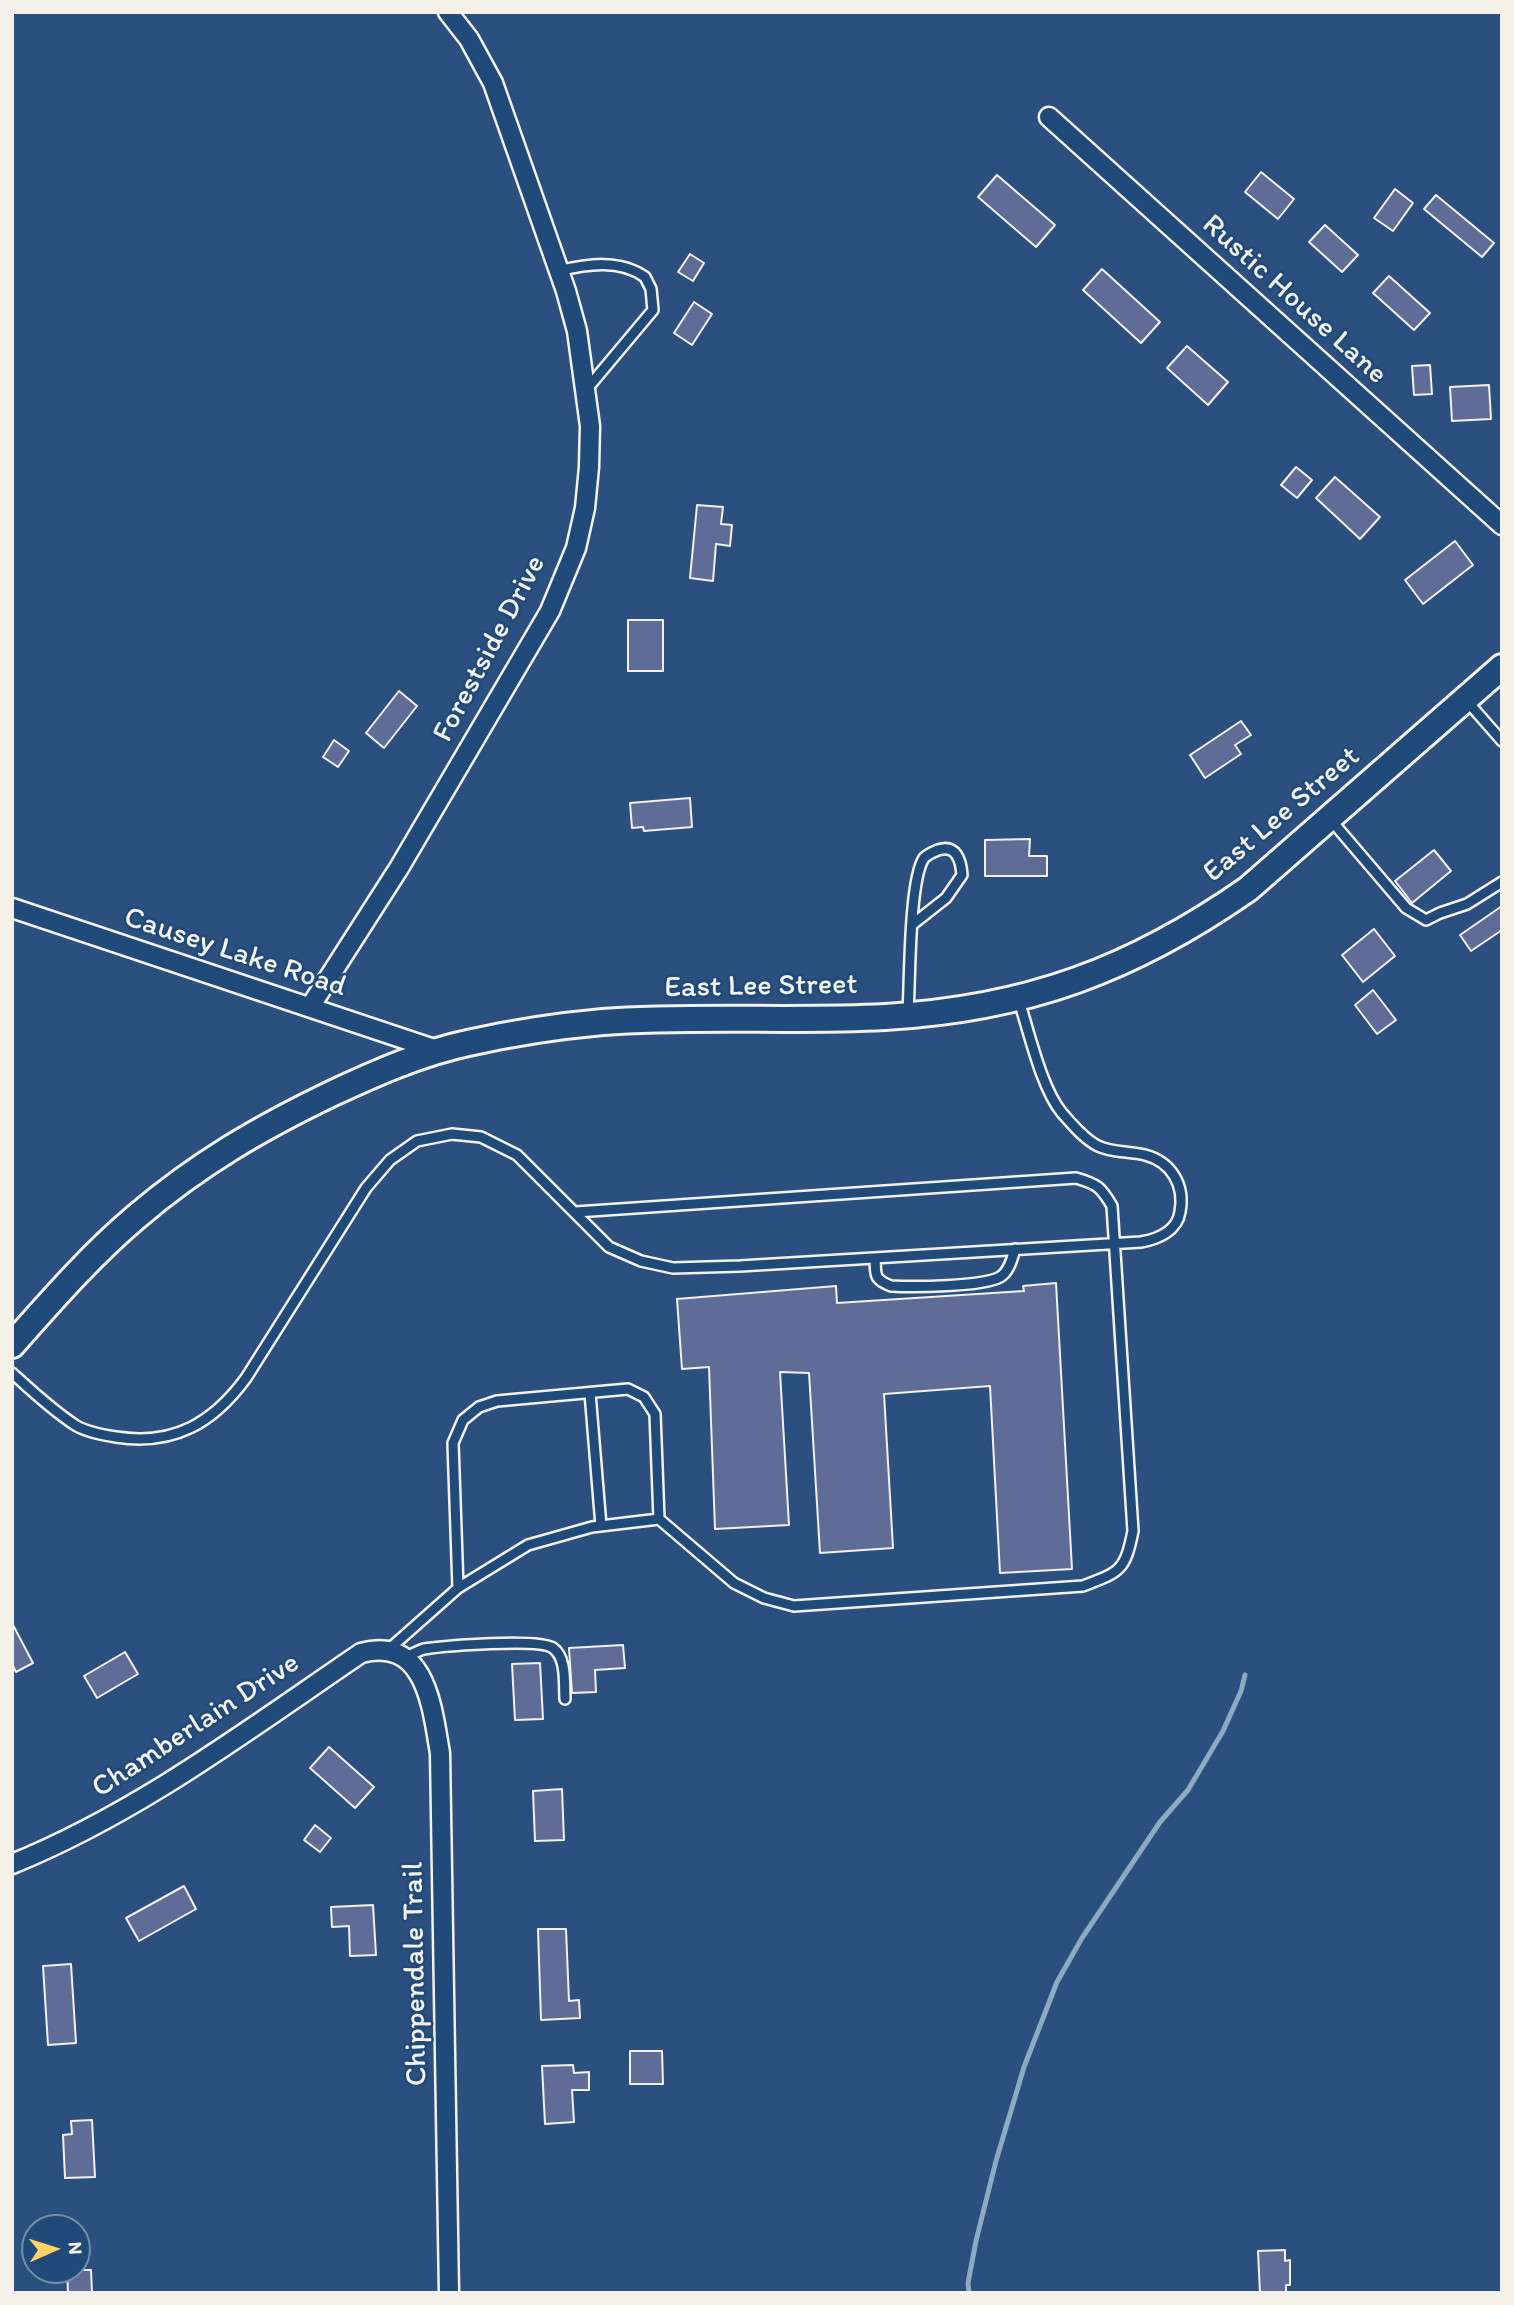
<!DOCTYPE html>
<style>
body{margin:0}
#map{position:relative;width:1514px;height:2305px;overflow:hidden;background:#2b5080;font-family:Itim,sans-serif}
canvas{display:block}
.frame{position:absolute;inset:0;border:14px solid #f4f1e8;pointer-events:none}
.north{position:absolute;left:21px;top:2214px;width:70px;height:70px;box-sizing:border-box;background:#1f4a7a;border:2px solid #748da6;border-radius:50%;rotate:87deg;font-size:19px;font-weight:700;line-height:28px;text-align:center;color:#f4f1e8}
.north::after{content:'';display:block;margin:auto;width:24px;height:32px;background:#ffd166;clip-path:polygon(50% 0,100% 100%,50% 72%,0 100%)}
</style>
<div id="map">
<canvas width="1514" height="2305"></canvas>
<div class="frame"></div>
<div class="north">N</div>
</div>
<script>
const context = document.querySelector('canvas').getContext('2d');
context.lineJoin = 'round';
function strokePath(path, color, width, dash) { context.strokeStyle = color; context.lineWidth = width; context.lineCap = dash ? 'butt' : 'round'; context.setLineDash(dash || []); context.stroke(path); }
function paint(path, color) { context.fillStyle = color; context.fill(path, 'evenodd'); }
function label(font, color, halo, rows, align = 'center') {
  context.font = font + ' Itim,sans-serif'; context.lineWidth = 5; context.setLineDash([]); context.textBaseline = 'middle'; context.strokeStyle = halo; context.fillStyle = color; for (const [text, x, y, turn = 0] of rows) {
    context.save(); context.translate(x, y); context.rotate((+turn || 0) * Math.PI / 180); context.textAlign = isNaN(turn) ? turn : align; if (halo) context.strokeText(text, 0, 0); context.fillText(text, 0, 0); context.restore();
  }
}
const stream = new Path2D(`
 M 969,2293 L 968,2283 L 976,2241 L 996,2161 L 1024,2067 L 1057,1982 L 1082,1938 L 1160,1822 L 1188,1790 L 1223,1731 L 1241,1691 L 1245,1675`);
const building = new Path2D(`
 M 1261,172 L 1294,199 L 1278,219 L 1245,192 Z
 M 997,175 L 1055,225 L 1036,247 L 978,197 Z
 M 1395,189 L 1413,203 L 1393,231 L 1374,218 Z
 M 1436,195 L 1494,243 L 1482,257 L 1424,209 Z
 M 1325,225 L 1358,255 L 1342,272 L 1309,242 Z
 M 690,254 L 704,263 L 693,281 L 678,272 Z
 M 1102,269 L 1160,322 L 1141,343 L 1083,290 Z
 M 1389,276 L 1430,313 L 1414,330 L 1373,293 Z
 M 694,302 L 712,314 L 692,345 L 674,333 Z
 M 1187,346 L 1228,382 L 1208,405 L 1167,368 Z
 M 1430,365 L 1432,394 L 1414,395 L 1412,366 Z
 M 1489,385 L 1491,419 L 1452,421 L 1450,387 Z
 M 1296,467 L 1312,480 L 1297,498 L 1281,485 Z
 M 1335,477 L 1380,517 L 1360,539 L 1316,498 Z
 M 697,505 L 723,507 L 721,524 L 732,525 L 730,546 L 716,544 L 713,581 L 690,578 Z
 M 1455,541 L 1473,565 L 1423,604 L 1405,580 Z
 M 628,620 L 663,620 L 663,671 L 628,671 Z
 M 399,691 L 417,706 L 384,748 L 366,733 Z
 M 1241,721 L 1251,735 L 1235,745 L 1241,754 L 1205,778 L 1190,755 Z
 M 334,740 L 349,751 L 338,767 L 323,757 Z
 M 690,798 L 692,827 L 644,831 L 643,827 L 632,828 L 630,803 Z
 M 1030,839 L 1029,856 L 1047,856 L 1047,876 L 985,876 L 985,840 Z
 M 1434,850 L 1451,871 L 1412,903 L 1395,881 Z
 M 1502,906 L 1502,930 L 1471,951 L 1460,935 Z
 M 1374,929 L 1395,956 L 1363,982 L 1342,955 Z
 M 1373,990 L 1396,1020 L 1377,1034 L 1355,1005 Z
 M 1056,1283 L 1072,1569 L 1000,1573 L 990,1386 L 884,1394 L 893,1548 L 820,1553 L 809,1373 L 780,1372 L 789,1525 L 715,1529 L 709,1367 L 682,1369 L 677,1299 L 836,1286 L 837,1303 L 1024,1291 L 1023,1286 Z
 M 12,1623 L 33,1663 L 16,1672 L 12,1664 Z
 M 623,1645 L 625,1668 L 595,1670 L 596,1692 L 572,1693 L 569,1648 Z
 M 125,1652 L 138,1674 L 97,1698 L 84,1676 Z
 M 540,1663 L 543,1719 L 515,1720 L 512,1664 Z
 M 329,1747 L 374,1787 L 355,1808 L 310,1768 Z
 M 562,1789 L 564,1840 L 535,1841 L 533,1791 Z
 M 315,1825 L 331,1838 L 320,1852 L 304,1840 Z
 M 184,1886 L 196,1909 L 139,1941 L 126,1918 Z
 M 373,1905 L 376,1955 L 350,1956 L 349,1926 L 332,1927 L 331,1907 Z
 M 538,1929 L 566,1929 L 569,2001 L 579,2000 L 580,2018 L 541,2020 Z
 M 71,1964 L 76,2043 L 48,2045 L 43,1966 Z
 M 630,2051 L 662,2051 L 663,2084 L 630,2084 Z
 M 573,2065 L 574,2073 L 589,2072 L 589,2090 L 572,2090 L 574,2122 L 545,2124 L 542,2066 Z
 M 92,2120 L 95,2177 L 65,2178 L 63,2135 L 72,2134 L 71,2121 Z
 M 1285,2250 L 1285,2261 L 1290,2260 L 1290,2285 L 1286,2285 L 1286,2293 L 1260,2293 L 1258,2251 Z
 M 67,2270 L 91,2270 L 92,2293 L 68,2293 Z`);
const lane = new Path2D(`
 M 559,271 C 587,264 620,259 645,277 L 651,289 L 653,310 L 586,390
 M 1466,700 L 1502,741
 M 1330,819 L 1406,908 L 1426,920 L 1440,913 L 1467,904 L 1502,882
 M 908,1013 C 910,982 909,880 924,858 C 928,854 933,852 938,850 C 956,844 961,860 962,875 L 946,898 L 913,924
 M 576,1212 L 1076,1178 C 1097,1184 1101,1187 1112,1206 L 1133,1531 C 1125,1571 1120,1572 1083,1586 L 794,1606 L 764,1598 L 734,1583 L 659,1519
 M 875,1258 C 876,1275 873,1279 891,1286 C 912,1287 982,1287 1000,1277 C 1009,1272 1012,1259 1015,1249
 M 12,1373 C 32,1391 52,1410 75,1425 C 86,1432 103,1435 116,1437 C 174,1446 213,1423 246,1378 L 366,1188 L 390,1160 L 417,1141 L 452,1134 L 481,1137 L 517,1155 L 609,1247 L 641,1261 L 673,1268 L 740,1266 L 1141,1242 C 1158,1239 1177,1231 1180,1212 C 1185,1186 1172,1162 1145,1155 C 1130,1151 1112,1153 1098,1146 C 1084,1139 1072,1124 1062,1113 C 1041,1088 1029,1031 1018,998
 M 590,1393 L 601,1526
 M 388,1650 L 458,1588 L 528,1545 L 592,1527 L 659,1519 L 655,1414 L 644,1397 L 628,1389 L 497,1401 L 479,1407 L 463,1420 L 453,1443 L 458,1588
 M 405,1658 C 411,1655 417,1651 424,1649 C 444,1646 539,1638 553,1648 C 567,1658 564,1684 565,1699`);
const street = new Path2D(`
 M 1049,117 L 1502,525
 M 12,908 L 440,1051
 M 310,1007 L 399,868 L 550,611 L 576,548 L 585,508 L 589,467 L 590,426 L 577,331 L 566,291 L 493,83 L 469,39 L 448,12
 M 12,1864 C 138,1813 249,1729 361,1653 C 426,1636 432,1707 440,1753 L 449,2293`);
const secondary = new Path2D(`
 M 12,1345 C 52,1300 91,1255 136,1217 C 198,1164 260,1128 333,1093 C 376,1073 421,1053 468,1043 C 512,1033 558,1026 603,1022 C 697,1015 791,1022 885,1017 C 1026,1009 1132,970 1248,889 L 1502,667`);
const streetNames = [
 ["Rustic House Lane",1294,300,42],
 ["Forestside Drive",490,649,-62],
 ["East Lee Street",1282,815,-40],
 ["Causey Lake Road",235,953,18],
 ["East Lee Street",761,987,-1],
 ["Chamberlain Drive",196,1726,-33],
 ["Chippendale Trail",416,1974,-91]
];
strokePath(stream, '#8daac0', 5);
paint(building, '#5f6c98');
strokePath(building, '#f4f1e8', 2);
strokePath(lane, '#f4f1e8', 14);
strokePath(street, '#f4f1e8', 23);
strokePath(secondary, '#f4f1e8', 30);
strokePath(lane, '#1f4a7a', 9);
strokePath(street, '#1f4a7a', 18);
strokePath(secondary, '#1f4a7a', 24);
label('30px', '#f4f1e8', '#1f4a7a', streetNames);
</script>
